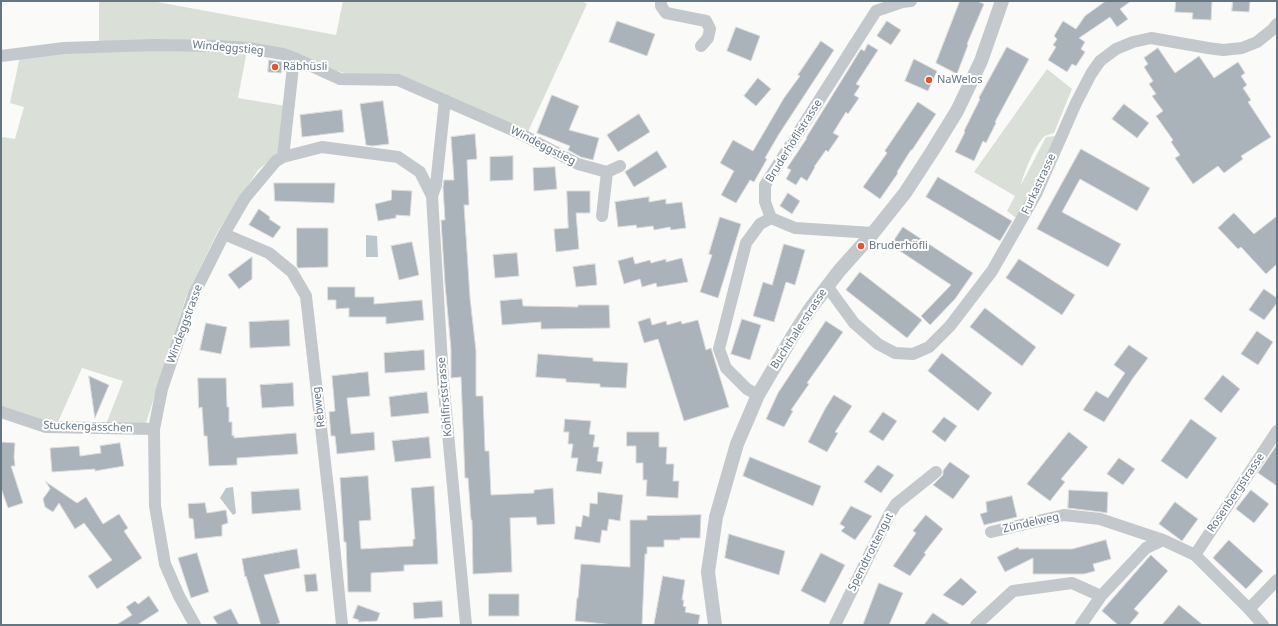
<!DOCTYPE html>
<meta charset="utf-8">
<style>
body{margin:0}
#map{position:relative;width:1278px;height:626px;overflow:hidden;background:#fafaf8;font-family:"Noto Sans",sans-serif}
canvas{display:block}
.frame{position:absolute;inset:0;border:2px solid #657683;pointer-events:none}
</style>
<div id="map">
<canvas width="1278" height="626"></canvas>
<div class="frame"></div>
</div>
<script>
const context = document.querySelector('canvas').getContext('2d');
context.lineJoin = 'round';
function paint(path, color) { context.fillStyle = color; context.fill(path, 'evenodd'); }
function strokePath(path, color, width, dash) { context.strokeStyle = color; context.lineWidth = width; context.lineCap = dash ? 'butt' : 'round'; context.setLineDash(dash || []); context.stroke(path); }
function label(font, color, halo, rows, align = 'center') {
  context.font = font + ' "Noto Sans",sans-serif'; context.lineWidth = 4; context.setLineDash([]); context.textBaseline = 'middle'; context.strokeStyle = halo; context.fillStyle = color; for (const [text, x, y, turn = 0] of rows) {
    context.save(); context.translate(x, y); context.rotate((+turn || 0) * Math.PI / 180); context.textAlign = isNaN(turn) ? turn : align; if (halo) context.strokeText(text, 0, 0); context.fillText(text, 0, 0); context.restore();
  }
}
const green = new Path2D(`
 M 99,1 L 152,1 L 336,35 L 343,1 L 582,1 L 587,4 L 526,136 L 408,78 L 351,75 L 248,45 L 238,98 L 286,106 L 279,153 L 258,170 L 218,231 L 186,297 L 146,423 L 106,424 L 123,381 L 82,368 L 58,422 L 44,421 L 1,407 L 1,139 L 3,137 L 15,139 L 24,107 L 10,103 L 20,56 L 99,48 Z
 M 1047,69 L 1072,89 L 1054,133 C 1051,134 1047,135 1045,136 C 1036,143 1023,174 1021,185 L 1046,137 L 1056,136 L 1019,220 L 1007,211 L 1015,196 L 974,172 Z`);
const water = new Path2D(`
 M 366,235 L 377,236 L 378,257 L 366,257 Z
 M 233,487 L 236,513 L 233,515 L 220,498 L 226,488 Z`);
const building = new Path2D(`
 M 960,1 L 977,1 L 984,4 L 967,44 L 968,45 L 957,74 L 936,63 Z
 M 1106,1 L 1131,1 L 1120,9 L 1128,19 L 1117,27 L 1110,17 L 1079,38 L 1085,42 L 1081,49 L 1085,52 L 1076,66 L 1072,64 L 1067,72 L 1048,60 L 1056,47 L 1053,45 L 1057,39 L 1054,36 L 1063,21 L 1076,29 L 1085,16 Z
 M 1176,1 L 1212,1 L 1211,20 L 1192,19 L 1193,13 L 1175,12 Z
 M 1233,1 L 1250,1 L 1249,12 L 1232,11 Z
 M 617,21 L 655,34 L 647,56 L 609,42 Z
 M 887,21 L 901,30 L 891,45 L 877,36 Z
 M 736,27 L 760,36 L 751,61 L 727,51 Z
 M 821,41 L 834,50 L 779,134 L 765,158 L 767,159 L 754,182 L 750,180 L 736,203 L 721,195 L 734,171 L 720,163 L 733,140 L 753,151 L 784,98 L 800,76 L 798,75 Z
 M 868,44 L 878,50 L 856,84 L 860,86 L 854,95 L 859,98 L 848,114 L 846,112 L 833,133 L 839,136 L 828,152 L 826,150 L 814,167 L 815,167 L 807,181 L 801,177 L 796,185 L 786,179 L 791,170 L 787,168 L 807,138 L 806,138 L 861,49 L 864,51 Z
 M 1007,47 L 1029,59 L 995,122 L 996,123 L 986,143 L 983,141 L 974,161 L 955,152 L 965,132 L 964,131 L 980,99 L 979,98 Z
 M 1158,48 L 1175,73 L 1199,56 L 1214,78 L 1238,62 L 1245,73 L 1241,76 L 1247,85 L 1243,88 L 1251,100 L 1248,102 L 1271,137 L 1241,156 L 1243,159 L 1224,173 L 1218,166 L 1193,184 L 1175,158 L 1180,155 L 1171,142 L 1173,140 L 1156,116 L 1163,111 L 1152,96 L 1156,94 L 1149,84 L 1153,81 L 1144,67 L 1148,64 L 1144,58 Z
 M 914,59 L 937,71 L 928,91 L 905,81 Z
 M 269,60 L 282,62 L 281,73 L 268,72 Z
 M 758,78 L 771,89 L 756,106 L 744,96 Z
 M 552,95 L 579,106 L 569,130 L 599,138 L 593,160 L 581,157 L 568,150 L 570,146 L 537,133 Z
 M 383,101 L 389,144 L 372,146 L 366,145 L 360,104 Z
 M 918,102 L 936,114 L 912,150 L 911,150 L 897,172 L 898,173 L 880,199 L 863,187 L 887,153 L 885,151 Z
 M 1124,104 L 1149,123 L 1137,138 L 1112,119 Z
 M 342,110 L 344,132 L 302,137 L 300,115 Z
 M 639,114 L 650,132 L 618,152 L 607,135 Z
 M 475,134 L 477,159 L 467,160 L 469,205 L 464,205 L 470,298 L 476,351 L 476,396 L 483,396 L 485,451 L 489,451 L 491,495 L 534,493 L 534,490 L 553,488 L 555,524 L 537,525 L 536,517 L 510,518 L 512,572 L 473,574 L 472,520 L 471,520 L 468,478 L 465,478 L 461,377 L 451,378 L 451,349 L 445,284 L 441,220 L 445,220 L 443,187 L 444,180 L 454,180 L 451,137 Z
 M 1081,149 L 1150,188 L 1137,211 L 1080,179 L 1062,212 L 1121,244 L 1108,267 L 1037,229 Z
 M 657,151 L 667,167 L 634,187 L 625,172 Z
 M 513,156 L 513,180 L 490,181 L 490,157 Z
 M 555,167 L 557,189 L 534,191 L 533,168 Z
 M 938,177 L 1012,221 L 1000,241 L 926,197 Z
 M 274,183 L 335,183 L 334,203 L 275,201 Z
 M 392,190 L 412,191 L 410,216 L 396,215 L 396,218 L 378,221 L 375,204 L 391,200 Z
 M 567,191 L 590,191 L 590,213 L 576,213 L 579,249 L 556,252 L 554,229 L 568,228 Z
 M 788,193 L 800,201 L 792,214 L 780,206 Z
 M 649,197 L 649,202 L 666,199 L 666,204 L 682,202 L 686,228 L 671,230 L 670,227 L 654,230 L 653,226 L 637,228 L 636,225 L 618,227 L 615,202 Z
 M 259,209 L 270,217 L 269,219 L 281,227 L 273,238 L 249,225 Z
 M 1234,213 L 1254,234 L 1277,216 L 1277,264 L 1266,274 L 1241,247 L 1238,249 L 1218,228 Z
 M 720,217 L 741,224 L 718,298 L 700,292 L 712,255 L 709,254 Z
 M 903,227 L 973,273 L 955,299 L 930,325 L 921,316 L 951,285 L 891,245 Z
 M 297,228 L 328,228 L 328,267 L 298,268 L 297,266 Z
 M 412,242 L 419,275 L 399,280 L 391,246 Z
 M 784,244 L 805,250 L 795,285 L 786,282 L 774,322 L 753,316 L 763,282 L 772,285 Z
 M 517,253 L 519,276 L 495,278 L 493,255 Z
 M 252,257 L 252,279 L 239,289 L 228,275 Z
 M 633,257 L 635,264 L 650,260 L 651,263 L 666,259 L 666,262 L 682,258 L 688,282 L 657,287 L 656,283 L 642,287 L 640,279 L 624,284 L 618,261 Z
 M 1019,259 L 1075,295 L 1062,315 L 1006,278 Z
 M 595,264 L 597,285 L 576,287 L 573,267 Z
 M 860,272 L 922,320 L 907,338 L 846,290 Z
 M 328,287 L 355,287 L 355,297 L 374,297 L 374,304 L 422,300 L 424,320 L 386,324 L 386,317 L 349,317 L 349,308 L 336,309 L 336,300 L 328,300 Z
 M 1264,289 L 1277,298 L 1277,303 L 1264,320 L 1249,310 Z
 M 522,299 L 523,306 L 524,306 L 578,307 L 578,305 L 609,305 L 610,328 L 541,329 L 541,322 L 502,325 L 500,301 Z
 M 985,308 L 1036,347 L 1022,366 L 970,327 Z
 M 650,318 L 652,325 L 666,321 L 667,325 L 681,321 L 682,324 L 698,320 L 706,350 L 711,348 L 729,407 L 684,421 L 658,339 L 644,343 L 638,322 Z
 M 742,319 L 761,325 L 750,360 L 731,354 Z
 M 289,320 L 290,346 L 250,348 L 249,322 Z
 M 826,321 L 843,332 L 807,383 L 809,384 L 791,410 L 793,411 L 784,427 L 766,419 L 778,393 Z
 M 206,323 L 227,327 L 221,354 L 200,350 Z
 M 1257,331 L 1273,342 L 1258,365 L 1241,354 Z
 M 1129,345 L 1148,358 L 1133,378 L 1104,422 L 1083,410 L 1096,391 L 1108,398 L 1125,373 L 1114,365 Z
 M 424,350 L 425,370 L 385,373 L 384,353 Z
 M 942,353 L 992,393 L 978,411 L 928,371 Z
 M 538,354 L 593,358 L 593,361 L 628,363 L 626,388 L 600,387 L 600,384 L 566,382 L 566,379 L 536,377 Z
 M 368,372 L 370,396 L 347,398 L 351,434 L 374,432 L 375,450 L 337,454 L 335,436 L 331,436 L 329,412 L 335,411 L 332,376 Z
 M 1223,375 L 1240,389 L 1221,413 L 1204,399 Z
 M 89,376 L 109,385 L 95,418 Z
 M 198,378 L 226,378 L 227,407 L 229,407 L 229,422 L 232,422 L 232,436 L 234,435 L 234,438 L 296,433 L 298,454 L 237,458 L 237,465 L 209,466 L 207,436 L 204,436 L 202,407 L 199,408 Z
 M 293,383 L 294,406 L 262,408 L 260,385 Z
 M 427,392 L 429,413 L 391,417 L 389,397 Z
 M 834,395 L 852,406 L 835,432 L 838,433 L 827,452 L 808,442 L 825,409 Z
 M 883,412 L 897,421 L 883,441 L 869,432 Z
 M 944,417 L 957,426 L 945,442 L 932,432 Z
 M 565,419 L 591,421 L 589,434 L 595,435 L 593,447 L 599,447 L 597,461 L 603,462 L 601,474 L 576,471 L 578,458 L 571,458 L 573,444 L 568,444 L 569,432 L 564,432 Z
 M 1191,419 L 1217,438 L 1187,479 L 1161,461 Z
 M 627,432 L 659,432 L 659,447 L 667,447 L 666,464 L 674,464 L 673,481 L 679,481 L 678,498 L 646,496 L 647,480 L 643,480 L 643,463 L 636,463 L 636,446 L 627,446 Z
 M 1069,432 L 1088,447 L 1061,479 L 1065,482 L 1050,501 L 1027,484 Z
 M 429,437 L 431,458 L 395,462 L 392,441 Z
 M 1,442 L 15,443 L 14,457 L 15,466 L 11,466 L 23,503 L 8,508 L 1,488 Z
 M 120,443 L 124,466 L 95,471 L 95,469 L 52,472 L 50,448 L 79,446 L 80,456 L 101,453 L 100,446 Z
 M 1277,445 L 1277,486 L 1258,473 Z
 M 750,457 L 821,486 L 813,506 L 743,476 Z
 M 1119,458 L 1135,469 L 1123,485 L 1107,474 Z
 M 950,462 L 970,476 L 953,499 L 933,485 L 943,475 L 943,471 Z
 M 878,465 L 894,475 L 881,493 L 864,482 Z
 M 368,476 L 371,520 L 359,521 L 361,549 L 413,546 L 413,539 L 415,539 L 411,488 L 434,486 L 438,564 L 404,565 L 404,571 L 371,573 L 371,592 L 348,592 L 346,542 L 344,542 L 340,478 Z
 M 46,482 L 77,503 L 86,497 L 103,524 L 119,514 L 128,528 L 124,531 L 142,558 L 97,589 L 88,576 L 112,560 L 84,523 L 75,529 L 59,503 L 53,512 L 45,507 L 43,499 L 50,489 Z
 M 299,489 L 301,510 L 252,514 L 251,492 Z
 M 1069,490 L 1108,492 L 1107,513 L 1101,512 L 1068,508 Z
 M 1251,490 L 1269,504 L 1254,523 L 1236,509 Z
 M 598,492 L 623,495 L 620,521 L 609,519 L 607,531 L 602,530 L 600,543 L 574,539 L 576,526 L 581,527 L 583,515 L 589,517 L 590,503 L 597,504 Z
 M 1012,496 L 1017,517 L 984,525 L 980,514 L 987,512 L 986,502 Z
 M 1175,502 L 1198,519 L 1182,541 L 1159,524 Z
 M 205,503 L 207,513 L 226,510 L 228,523 L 222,525 L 222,536 L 195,539 L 193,519 L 189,518 L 188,504 Z
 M 851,506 L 872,516 L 855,540 L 841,531 L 845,527 L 840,524 Z
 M 701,515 L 700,538 L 680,538 L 680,540 L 664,540 L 664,547 L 647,547 L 647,554 L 645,554 L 642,625 L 615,625 L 575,621 L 577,598 L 578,598 L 581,564 L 630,567 L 630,520 L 647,520 L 647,516 Z
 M 926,515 L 943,529 L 924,553 L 926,554 L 910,576 L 893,566 L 916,533 L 913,531 Z
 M 729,534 L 785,551 L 779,575 L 725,558 Z
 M 1106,540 L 1111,559 L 1093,564 L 1095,571 L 1084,574 L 1033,574 L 1033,558 L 1005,572 L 997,557 L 1018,547 L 1019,549 L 1072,549 Z
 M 1229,540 L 1263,571 L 1246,589 L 1213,558 Z
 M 297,549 L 300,568 L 264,575 L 280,623 L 274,625 L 261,625 L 246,576 L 245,577 L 242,559 Z
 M 197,553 L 209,592 L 191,598 L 178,558 Z
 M 821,553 L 845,565 L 825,603 L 801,591 Z
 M 1151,555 L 1168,571 L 1134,609 L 1139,613 L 1129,625 L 1118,625 L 1102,611 Z
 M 316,574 L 318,591 L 306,592 L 304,575 Z
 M 663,576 L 685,580 L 682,600 L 684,600 L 683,606 L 686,607 L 685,612 L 700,615 L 698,625 L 654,625 Z
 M 961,578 L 977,592 L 963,606 L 943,595 Z
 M 879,583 L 903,593 L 889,625 L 863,625 Z
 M 489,594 L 519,594 L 519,616 L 489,616 Z
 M 149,596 L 159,611 L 137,625 L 116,625 L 132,615 L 126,607 L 135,601 L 138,604 Z
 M 442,601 L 443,617 L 414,619 L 413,603 Z
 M 358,605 L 380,613 L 377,621 L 358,622 L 359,620 L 353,618 Z
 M 1179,605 L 1203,625 L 1162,625 Z
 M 231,609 L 239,625 L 218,625 L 213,617 Z
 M 933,613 L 951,625 L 924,625 Z`);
const minor = new Path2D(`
 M 661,1 L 661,6 L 666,13 L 706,21 L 710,29 L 708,38 L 701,46
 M 1,56 L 64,48 L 154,45 L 218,46 L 248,48 L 283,54 L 294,58 L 340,79 L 398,80 L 517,132 L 578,164 L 607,172 L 620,166
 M 283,157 L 294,58
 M 432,196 L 436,185 L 445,100
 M 602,216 L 607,172
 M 873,233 L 795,228 L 771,218 L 765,202 L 765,185 L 876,11 L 902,2 L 911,1
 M 224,234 L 269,253 L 292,272 L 306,296 L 331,515 L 342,625
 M 827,286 L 854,323 L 878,344 L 895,353 L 913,354 L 929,347 L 950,326 L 992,271 L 1036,194 L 1076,103 L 1091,74 L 1100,61 L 1116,49 L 1133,42 L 1151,38 L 1208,48 L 1223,50 L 1242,48 L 1257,42 L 1272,30 L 1277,24
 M 758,395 L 747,389 L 726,368 L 719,349 L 746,243 L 760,224 L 771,218
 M 1,412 L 46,427 L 154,429
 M 991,532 L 1064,515 L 1100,519 L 1163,540
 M 1195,555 L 1277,431
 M 1249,609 L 1277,580
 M 195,625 L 179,596 L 165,564 L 155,506 L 154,429 L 162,389 L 194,294 L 224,234 L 245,198 L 276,161 L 283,157 L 322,147 L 398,157 L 420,172 L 432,196 L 443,380 L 466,625
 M 835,625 L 889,515 L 896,504 L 936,472
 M 976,625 L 1013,591 L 1072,583 L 1101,596
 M 1081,625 L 1101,596 L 1146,548 L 1163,540 L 1195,555 L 1249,609 L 1263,625`);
const tertiary = new Path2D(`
 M 715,625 L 708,572 L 716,517 L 737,444 L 758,395 L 792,337 L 810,309 L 839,271 L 873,233 L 905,193 L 933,150 L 957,111 L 981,61 L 1002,1`);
const markers = [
 [275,67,4,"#e4572e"],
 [929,80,4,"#e4572e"],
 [861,246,4,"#e4572e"]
];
const streetNames = [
 ["Windeggstieg",228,48,5],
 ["Bruderhöflistrasse",794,141,-58],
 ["Windeggstieg",543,146,27],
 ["Furkastrasse",1039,184,-65],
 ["Windeggstrasse",185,324,-70],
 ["Buchthalerstrasse",799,329,-57],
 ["Kohlfirststrasse",445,397,-95],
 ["Rebweg",319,407,-97],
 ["Stuckengässchen",88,427,2],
 ["Rosenbergstrasse",1236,493,-56],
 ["Zündelweg",1031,523,-13],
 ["Spendtrottengut",871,552,-63]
];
const poiNames = [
 ["Räbhüsli",283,67],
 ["NaWelos",937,80],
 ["Bruderhöfli",869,246]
];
paint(green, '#dadfd7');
paint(water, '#bbc7cb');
paint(building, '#aab3b9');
strokePath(building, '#dcdcda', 1);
strokePath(minor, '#c3c8cc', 12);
strokePath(tertiary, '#c3c8cc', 14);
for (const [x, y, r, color] of markers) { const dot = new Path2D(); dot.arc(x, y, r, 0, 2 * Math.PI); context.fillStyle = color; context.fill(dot); strokePath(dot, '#fff', 1.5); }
label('11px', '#657683', '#fff', streetNames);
label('11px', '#657683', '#fff', poiNames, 'left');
</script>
